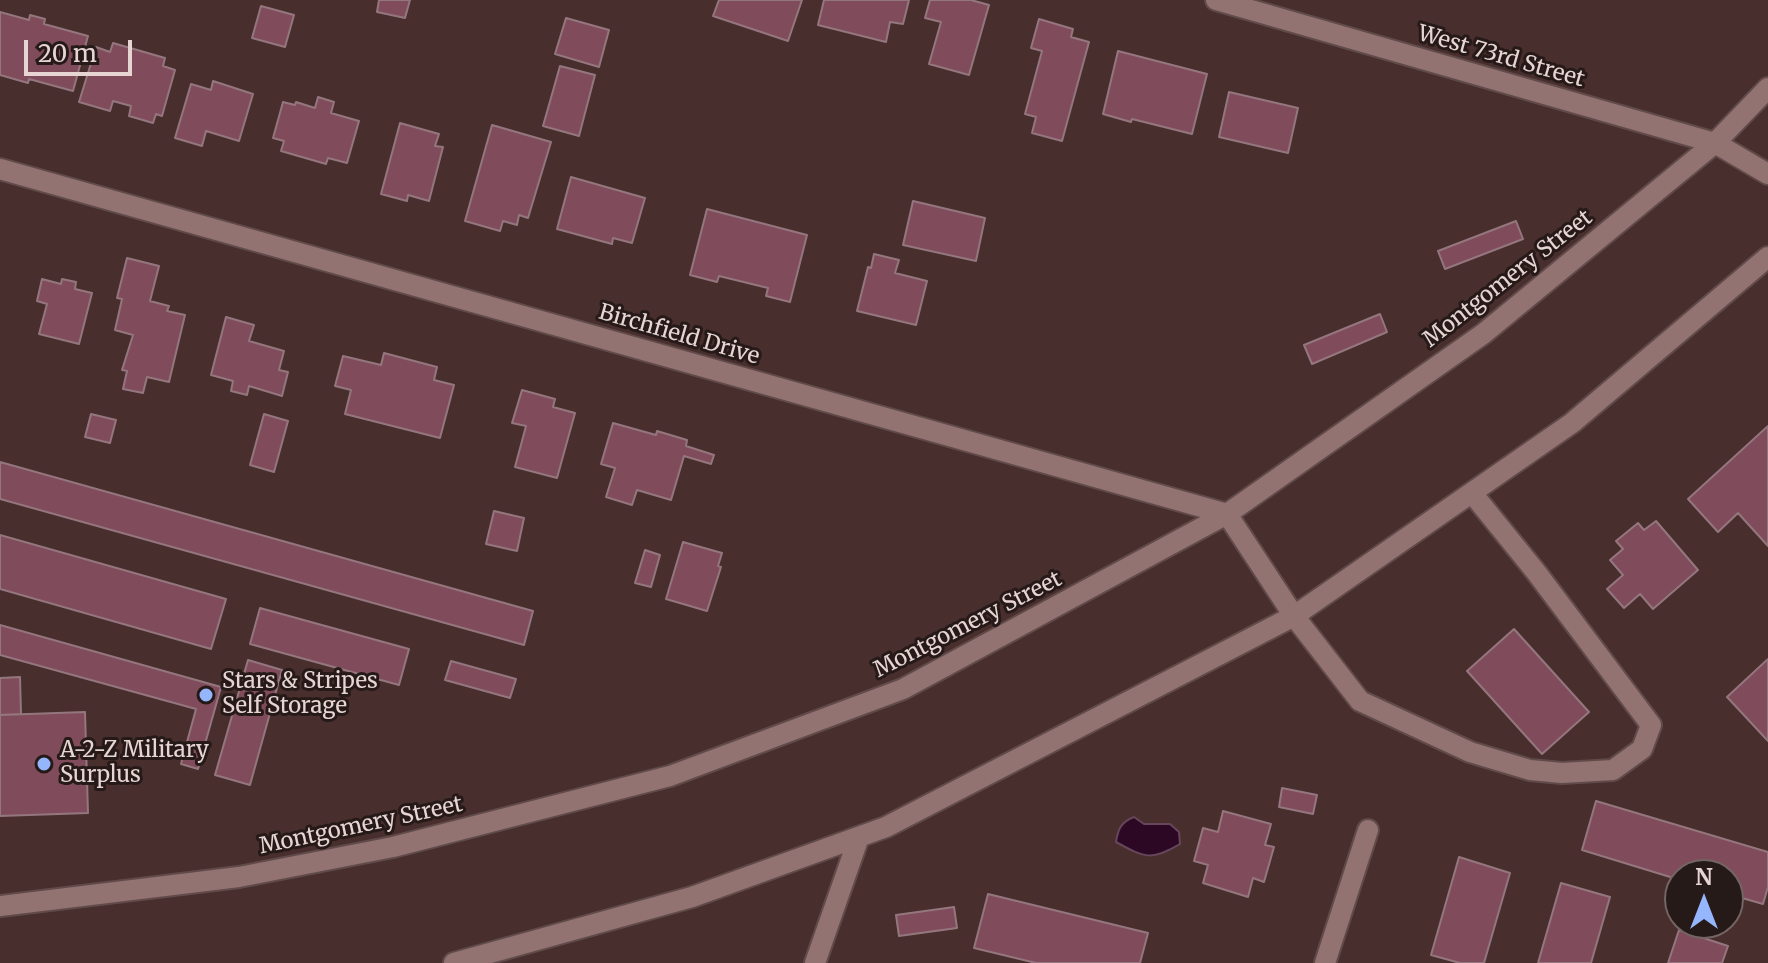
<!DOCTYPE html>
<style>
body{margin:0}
#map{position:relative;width:1768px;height:963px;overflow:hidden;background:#482e2c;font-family:Merriweather,serif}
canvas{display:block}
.north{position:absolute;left:1664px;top:859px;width:80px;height:80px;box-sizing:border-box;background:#261a19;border:2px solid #736564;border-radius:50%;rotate:0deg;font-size:22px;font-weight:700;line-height:32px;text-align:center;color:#e7d5d4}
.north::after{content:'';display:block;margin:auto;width:28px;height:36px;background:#95b6fd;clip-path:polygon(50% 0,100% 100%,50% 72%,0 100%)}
.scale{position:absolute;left:24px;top:40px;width:108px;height:36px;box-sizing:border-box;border:4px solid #e7d5d4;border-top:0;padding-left:10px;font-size:24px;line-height:28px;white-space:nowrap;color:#e7d5d4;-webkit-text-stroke:6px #261a19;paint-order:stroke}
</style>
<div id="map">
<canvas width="1768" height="963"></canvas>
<div class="north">N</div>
<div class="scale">20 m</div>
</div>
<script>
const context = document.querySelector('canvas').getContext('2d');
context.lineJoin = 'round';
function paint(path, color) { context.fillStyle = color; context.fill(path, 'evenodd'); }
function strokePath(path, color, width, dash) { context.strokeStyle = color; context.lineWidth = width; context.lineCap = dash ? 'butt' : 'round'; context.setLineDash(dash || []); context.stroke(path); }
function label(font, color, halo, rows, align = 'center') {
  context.font = font + ' Merriweather,serif'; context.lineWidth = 6; context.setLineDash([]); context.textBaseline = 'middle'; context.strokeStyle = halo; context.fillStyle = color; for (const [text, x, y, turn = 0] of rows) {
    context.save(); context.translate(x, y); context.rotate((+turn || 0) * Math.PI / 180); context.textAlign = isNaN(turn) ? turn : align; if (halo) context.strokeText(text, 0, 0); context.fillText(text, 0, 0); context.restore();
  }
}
const water = new Path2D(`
 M 1134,817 L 1144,824 L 1170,824 L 1179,832 L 1180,844 C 1151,861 1145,858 1116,842 C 1118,829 1121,822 1134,817 Z`);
const building = new Path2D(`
 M 379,0 L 410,0 L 405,18 L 377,12 Z
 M 719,0 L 802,0 L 788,41 L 713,16 Z
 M 824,0 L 909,0 L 903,24 L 890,22 L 886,42 L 818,25 Z
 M 930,0 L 971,0 L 989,5 L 969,75 L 929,64 L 941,22 L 925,18 Z
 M 261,6 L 294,15 L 285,47 L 252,38 Z
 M 0,12 L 29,20 L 30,15 L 45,19 L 44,24 L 88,36 L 73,91 L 29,79 L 28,83 L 0,75 Z
 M 566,18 L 609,30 L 599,67 L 555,54 Z
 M 1039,19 L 1073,29 L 1071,37 L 1089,42 L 1062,141 L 1032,133 L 1036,117 L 1025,114 L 1042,51 L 1031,48 Z
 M 113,43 L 165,58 L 163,66 L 175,70 L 162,116 L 156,114 L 153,123 L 129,116 L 131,106 L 113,101 L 110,111 L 79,102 L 96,47 L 110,52 Z
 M 1118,51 L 1207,74 L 1192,134 L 1132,119 L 1131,122 L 1103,114 Z
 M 560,66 L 595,75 L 579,136 L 543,126 Z
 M 213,81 L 253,94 L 239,141 L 206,131 L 202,146 L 175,138 L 191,84 L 211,90 Z
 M 1229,92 L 1298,108 L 1288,153 L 1219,137 Z
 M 318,97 L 334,102 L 331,113 L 359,121 L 347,163 L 328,158 L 326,164 L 281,151 L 284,141 L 273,138 L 283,102 L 295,105 L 296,102 L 315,108 Z
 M 400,123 L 439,134 L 435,146 L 443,147 L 429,201 L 408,195 L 407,201 L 381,194 Z
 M 492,125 L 551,142 L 528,218 L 519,215 L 517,225 L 503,221 L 500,231 L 465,221 Z
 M 571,177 L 645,198 L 632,243 L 613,238 L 612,244 L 557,229 Z
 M 913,201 L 985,218 L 976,261 L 903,245 Z
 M 707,209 L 807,235 L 790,302 L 766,296 L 768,288 L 719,276 L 717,282 L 690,275 Z
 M 1516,221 L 1523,239 L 1445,269 L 1438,251 Z
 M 874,254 L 899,260 L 895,273 L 927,281 L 916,325 L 857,311 L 868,267 L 871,268 Z
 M 127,258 L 159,266 L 150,301 L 169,306 L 167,311 L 185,315 L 169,382 L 147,377 L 143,393 L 123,389 L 127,371 L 122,370 L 133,335 L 115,330 L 122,299 L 117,298 Z
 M 42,279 L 61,284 L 62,279 L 76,282 L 75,289 L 92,293 L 79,344 L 39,334 L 47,304 L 37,301 Z
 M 1380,314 L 1387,332 L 1312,364 L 1304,345 Z
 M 226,317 L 254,325 L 249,341 L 284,351 L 279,370 L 288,372 L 282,396 L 249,386 L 247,395 L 231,391 L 233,381 L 211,375 Z
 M 384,353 L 437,367 L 434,380 L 454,385 L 440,438 L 345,414 L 351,390 L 335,386 L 343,356 L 381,365 Z
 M 522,390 L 555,399 L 553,407 L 575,413 L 557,478 L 515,467 L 526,426 L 512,423 Z
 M 91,414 L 116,420 L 110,443 L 85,437 Z
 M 264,414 L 288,421 L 274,472 L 250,465 Z
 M 613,423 L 656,435 L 657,431 L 687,440 L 686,446 L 714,455 L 711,464 L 684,456 L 671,500 L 637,490 L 632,505 L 606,497 L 615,468 L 601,464 Z
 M 1768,426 L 1768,546 L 1738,513 L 1718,532 L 1688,499 Z
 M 0,462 L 533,611 L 524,645 L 0,499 Z
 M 494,511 L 524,518 L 517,551 L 486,544 Z
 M 1656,521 L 1698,570 L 1653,609 L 1640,594 L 1624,608 L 1607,589 L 1623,575 L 1610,560 L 1623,549 L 1616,541 L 1638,523 L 1644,530 Z
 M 0,535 L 226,599 L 211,649 L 0,589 Z
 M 683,542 L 722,553 L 718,566 L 721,567 L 707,611 L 666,599 Z
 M 645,550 L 660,555 L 651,587 L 635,583 Z
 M 260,608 L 409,649 L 399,685 L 250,644 Z
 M 0,625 L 221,687 L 198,769 L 181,764 L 196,709 L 0,655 Z
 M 1514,629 L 1589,712 L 1542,754 L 1467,671 Z
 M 1768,659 L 1768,741 L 1727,697 Z
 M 248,660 L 282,670 L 250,785 L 215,775 Z
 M 451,661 L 516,679 L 510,698 L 445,680 Z
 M 20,677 L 21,714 L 0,715 L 0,678 Z
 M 85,712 L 88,813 L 0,816 L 0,715 Z
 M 1282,788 L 1317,795 L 1313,814 L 1279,807 Z
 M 1596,801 L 1768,852 L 1768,887 L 1763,904 L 1728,894 L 1728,875 L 1680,875 L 1680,880 L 1582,850 Z
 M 1223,811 L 1271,824 L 1265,845 L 1274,847 L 1264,882 L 1253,878 L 1248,897 L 1203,883 L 1208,865 L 1194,861 L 1203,828 L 1218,832 Z
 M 1459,857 L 1510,873 L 1484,963 L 1460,963 L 1431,955 Z
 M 1561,883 L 1610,897 L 1591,963 L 1538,963 Z
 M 988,894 L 1148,933 L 1140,963 L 1036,963 L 974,948 Z
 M 954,907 L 957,928 L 899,936 L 896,915 Z
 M 1679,930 L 1728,946 L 1722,963 L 1668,963 Z`);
const minor = new Path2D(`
 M 1216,0 L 1715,143 L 1768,174
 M 0,169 L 1227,514 L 1294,616 L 1360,701 L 1470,752 L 1530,770 L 1562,773 L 1613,770 L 1642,749 L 1651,725 L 1536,572 L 1472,493
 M 0,906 L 239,877 L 393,847 L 670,776 L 903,689 L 1227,514 L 1483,334 L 1715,143 L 1768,88
 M 454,963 L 692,897 L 886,827 L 1294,616 L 1572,423 L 1768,257
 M 815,963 L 859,837
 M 1325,963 L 1368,830`);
const markers = [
 [206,695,8,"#95b6fd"],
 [44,764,8,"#95b6fd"]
];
const streetNames = [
 ["West 73rd Street",1501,57,16],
 ["Montgomery Street",1508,279,-38],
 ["Birchfield Drive",679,335,16],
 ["Montgomery Street",968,625,-27],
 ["Montgomery Street",361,826,-12]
];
const poiNames = [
 ["Stars & Stripes",222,682],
 ["Self Storage",222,707],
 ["A-2-Z Military",60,751],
 ["Surplus",60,776]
];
paint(water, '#2d0825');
strokePath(water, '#65465a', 2);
paint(building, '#804c5c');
strokePath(building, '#94767e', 2);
strokePath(minor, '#614b4a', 24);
strokePath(minor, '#927371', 20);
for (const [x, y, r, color] of markers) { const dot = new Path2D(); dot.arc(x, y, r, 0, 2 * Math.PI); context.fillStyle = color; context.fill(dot); strokePath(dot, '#261a19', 3); }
label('22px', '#e7d5d4', '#261a19', streetNames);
label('22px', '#e7d5d4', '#261a19', poiNames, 'left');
</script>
